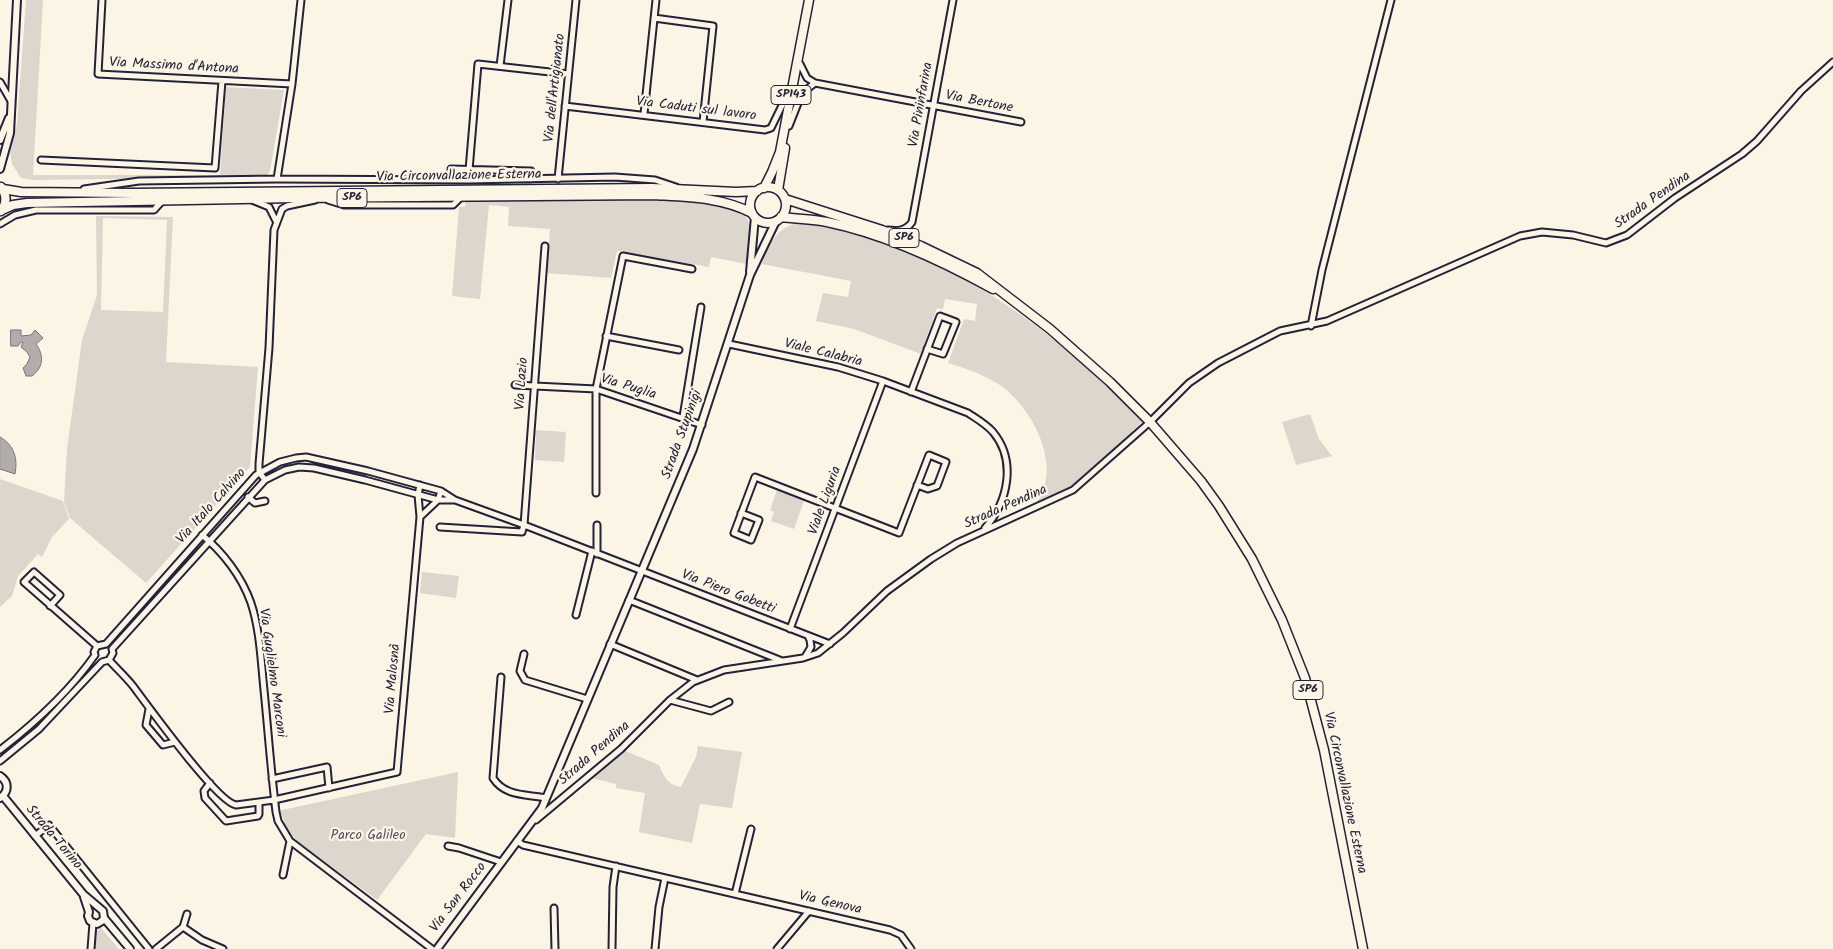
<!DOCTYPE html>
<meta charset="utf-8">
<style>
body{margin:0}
canvas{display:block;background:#fcf5e5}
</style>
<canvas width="1833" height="949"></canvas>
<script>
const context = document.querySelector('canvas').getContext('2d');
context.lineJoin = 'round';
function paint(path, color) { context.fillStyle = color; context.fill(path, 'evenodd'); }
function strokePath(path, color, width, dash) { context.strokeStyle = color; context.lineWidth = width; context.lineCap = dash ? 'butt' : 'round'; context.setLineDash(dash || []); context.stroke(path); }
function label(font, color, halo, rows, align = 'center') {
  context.font = font + ' Kalam,sans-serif'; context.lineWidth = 4.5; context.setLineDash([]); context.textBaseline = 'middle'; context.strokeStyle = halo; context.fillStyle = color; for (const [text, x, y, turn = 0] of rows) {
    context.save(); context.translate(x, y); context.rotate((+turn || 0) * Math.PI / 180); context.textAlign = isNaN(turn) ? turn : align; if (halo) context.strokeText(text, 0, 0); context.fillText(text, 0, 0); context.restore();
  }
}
const green = new Path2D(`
 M 26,0 L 43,0 L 33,175 L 220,175 L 226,87 L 284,90 L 270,171 L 267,175 L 258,177 L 32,180 L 21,178 L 12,164 L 10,150 L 17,124 Z
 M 654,198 L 706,202 L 735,208 L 743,212 L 751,226 L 747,264 L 711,257 L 709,267 L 617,251 L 611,278 L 547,273 L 550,229 L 508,226 L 509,207 L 489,205 L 480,299 L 452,296 L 459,207 L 465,207 L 466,200 Z
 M 96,216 L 173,217 L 166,362 L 258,367 L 250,467 L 146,583 L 70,518 L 64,502 L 67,449 L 82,340 L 97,295 ZM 103,218 L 167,220 L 163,312 L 101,310 Z
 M 800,223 C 820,225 839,230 859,236 C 973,267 1061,339 1143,421 L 1072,490 L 1034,506 C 1064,471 1036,414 1004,388 C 988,376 968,369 948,363 L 964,319 L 975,321 L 977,304 L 945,299 L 943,309 L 937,308 L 921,354 L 854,329 L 816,321 L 823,293 L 848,297 L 851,281 L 762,264 C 769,244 777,226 800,223 Z
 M 1310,414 L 1319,439 L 1332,456 L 1296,465 L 1282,422 Z
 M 536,430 L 566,432 L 564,462 L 535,460 Z
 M 0,479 L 63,501 L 69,519 L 52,537 L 42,557 L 38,554 L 18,576 L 12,596 L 0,607 Z
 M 777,490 L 804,501 L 794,529 L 771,521 L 774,512 L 770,510 Z
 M 422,572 L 459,576 L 456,598 L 420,593 Z
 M 698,746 L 742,752 L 732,808 L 700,804 L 692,843 L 639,832 L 645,793 L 616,788 L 616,784 L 588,777 L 623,750 L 659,765 C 664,776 667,785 681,787 L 696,757 Z
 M 458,772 L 455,838 L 426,834 L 377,900 L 298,842 L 286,827 L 280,810 L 287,809 Z
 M 101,928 L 119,949 L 95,949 L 95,932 Z`);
const water = new Path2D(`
 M 11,330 L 21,330 L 21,336 L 31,335 L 35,330 L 43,338 L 36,344 C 44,355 44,367 32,376 L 26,376 L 23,368 L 27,364 L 30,357 L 27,352 L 21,347 L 23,342 L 21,342 L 18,346 L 11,346 Z
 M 0,437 C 14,445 18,458 15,474 L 0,469 Z`);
const minor = new Path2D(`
 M 102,0 L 98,74 L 292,84
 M 654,18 L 713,26 L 703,122
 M 800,64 L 807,78 L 815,83 L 1021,122
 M 500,66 L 508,0
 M 0,82 L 11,101
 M 565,106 L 765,130 L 771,128 L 790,89
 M 644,114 L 656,0
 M 789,126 L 802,93 L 815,83
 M 41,160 L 215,168 L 222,81
 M 469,170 L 478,64 L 568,74
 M 277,179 L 292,84 L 301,0
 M 558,179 L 576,0
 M 451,180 L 451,169 L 531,171 L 531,179
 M 84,189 L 139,181 L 277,179 L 468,180 L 615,177 L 655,180 L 676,187
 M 252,200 L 269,207 L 276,221
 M 328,200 L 344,205 L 453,205 L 461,197
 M 0,224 L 15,215 L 36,210 L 154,210 L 163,200
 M 888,230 C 898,231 906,231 912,222 L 953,0
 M 1311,326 L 1322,270 L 1391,0
 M 606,336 L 679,350
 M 729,344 L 838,367 L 883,381 L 968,413 C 977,419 986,424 993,432 C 1017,461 1008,502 985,528
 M 515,385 L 596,389 L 702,425
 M 911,392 L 940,316 L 956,322 L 943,354 L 927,349
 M 683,417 L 701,307
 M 265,480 L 259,472 L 259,464 L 269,348 L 274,230 L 282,209 L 287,206 L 315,200
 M 596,493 L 596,389 L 623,256 L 692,269
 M 248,497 L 255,503 L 265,501
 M 741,513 L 759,520 L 751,540 L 734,533 L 755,477 L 899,533 L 929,455 L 946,462 L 937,486 L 928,489 L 917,485
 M 420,517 L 438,500 L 441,491
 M 597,525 L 597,554
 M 440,527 L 522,532 L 524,525 L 545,246
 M 202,535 C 223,552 242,577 251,603 C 260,630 261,661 264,690 C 268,730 271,771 276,812 L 278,821 L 290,841 L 432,949
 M 629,600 L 782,661
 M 50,606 L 60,595 L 34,572 L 24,582 L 97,646
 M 576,615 L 592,551
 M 790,629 L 883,381
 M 610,644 L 697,680
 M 524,654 L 520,671 L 525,680 L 587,699
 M 805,657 L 811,647 L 810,640 L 808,636
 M 109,660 C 117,669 126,677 133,686 C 148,706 217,802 236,805 L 274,800 L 397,772 L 420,517 L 418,495 L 420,485
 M 501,677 L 493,778 C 505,797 527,794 546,798
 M 670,700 L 711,711 L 729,702
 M 149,709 L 146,725 L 163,745 L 175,742
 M 0,750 C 35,723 69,692 95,655 L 94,652 L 97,646 L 106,644 L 256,475 L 280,462 L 296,458 L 306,457 L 368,471 L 441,491 L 455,500 L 524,525 L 830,644
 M 0,761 L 39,729 L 102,662 L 109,660 L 113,653 L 112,649 L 265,480 L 285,470 L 299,467 L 314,468 L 365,480 L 438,500 L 455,500
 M 272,779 L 327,767 L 329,788
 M 210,783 L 204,791 L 205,798 L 226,821 L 258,816 L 259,814 L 259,802
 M 536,820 L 621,749 L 670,700 L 693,682 L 724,670 L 803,658 L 818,653 L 843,633 L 887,591 L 931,559 L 957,543 L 1073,490 L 1150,422 L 1189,383 L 1218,363 L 1280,331 L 1327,321 L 1520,236 L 1542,232 L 1573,235 L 1606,243 L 1627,235 L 1675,198 L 1742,154 L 1757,141 L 1801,91 L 1833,62
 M 35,836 L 49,825 L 149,949
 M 517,841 L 523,845 L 890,930 L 901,935 L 911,949
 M 448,846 L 459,848 L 501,862
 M 283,875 L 290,841
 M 735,894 L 751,829
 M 554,908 L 555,949
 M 183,927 L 202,940 L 223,949
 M 91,949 L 93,923
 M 156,949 L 183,927 L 187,914
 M 612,949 L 613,887 L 616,866
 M 655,949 L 659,907 L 665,878
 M 777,949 L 809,911`);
const tertiary = new Path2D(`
 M 0,140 L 9,118
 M 0,169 L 10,133 L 17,0
 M 750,272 L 755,217
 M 0,776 C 9,782 9,792 0,798
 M 3,796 L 83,894 L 103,911 L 104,918 L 130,949
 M 84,897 L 89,912 L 88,916 L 90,921 L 97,924 L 102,921 L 104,918
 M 437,949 L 542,808 L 693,449 L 750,275 L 776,221`);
const primary = new Path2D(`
 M 1,187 C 7,195 7,203 1,211
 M750 205a18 18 0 1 1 36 0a18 18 0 1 1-36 0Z
 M 764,188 L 772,172 L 780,152 L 809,0
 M 3,189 L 21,192 L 131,193 L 652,188 L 736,192 L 757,191
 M 778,190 L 785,148
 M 785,199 L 882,230 L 921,246 L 977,273 L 1050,329 L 1110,382 L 1150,422 L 1201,481 L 1219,506 L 1252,559 L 1282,620 L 1305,678 L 1324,750 L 1363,949
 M 2,210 L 13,205 L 27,203 L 295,198 L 653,195 C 687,197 721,197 752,213
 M 781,217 C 796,219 812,219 827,222 C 885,234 941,260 993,289`);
const shields = [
 [791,95,40],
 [352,198,30],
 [904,238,30],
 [1308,690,30]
];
const shieldNames = [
 ["SP143",791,95],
 ["SP6",352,198],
 ["SP6",904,238],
 ["SP6",1308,690]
];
const streetNames = [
 ["Via Massimo d'Antona",174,67,3],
 ["Via dell'Artigianato",556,88,-84],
 ["Via Bertone",979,103,11],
 ["Via Pininfarina",922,105,-80],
 ["Via Caduti sul lavoro",696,110,7],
 ["Via Circonvallazione Esterna",459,177,-1],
 ["Strada Pendina",1653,201,-35],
 ["Viale Calabria",823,354,14],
 ["Via Lazio",523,384,-86],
 ["Via Puglia",628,388,17],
 ["Strada Stupinigi",683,435,-70],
 ["Viale Liguria",826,501,-70],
 ["Via Italo Calvino",212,507,-48],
 ["Strada Pendina",1006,508,-24],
 ["Via Piero Gobetti",728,593,21],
 ["Via Guglielmo Marconi",271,673,82],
 ["Via Malosnà",394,679,-85],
 ["Strada Pendina",595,754,-41],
 ["Via Circonvallazione Esterna",1344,793,78],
 ["Strada Torino",53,838,50],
 ["Via San Rocco",459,898,-53],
 ["Via Genova",830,904,13]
];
const parkNames = [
 ["Parco Galileo",368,837]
];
paint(green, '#dcd6cc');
paint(water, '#b2adab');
strokePath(water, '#78757e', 1);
strokePath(minor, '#22223b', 9);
strokePath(tertiary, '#22223b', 10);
strokePath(primary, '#22223b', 11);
strokePath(minor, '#fcf5e5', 5);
strokePath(tertiary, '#fcf5e5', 6);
strokePath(primary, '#fcf5e5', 8);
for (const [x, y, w] of shields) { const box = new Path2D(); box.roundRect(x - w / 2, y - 9.5, w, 19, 4); context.fillStyle = '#fcf5e5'; context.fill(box); strokePath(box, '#22223b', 1); }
label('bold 12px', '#22223b', null, shieldNames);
label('14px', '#22223b', '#fcf5e5', streetNames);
label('14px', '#504f5f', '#fcf5e5', parkNames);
</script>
